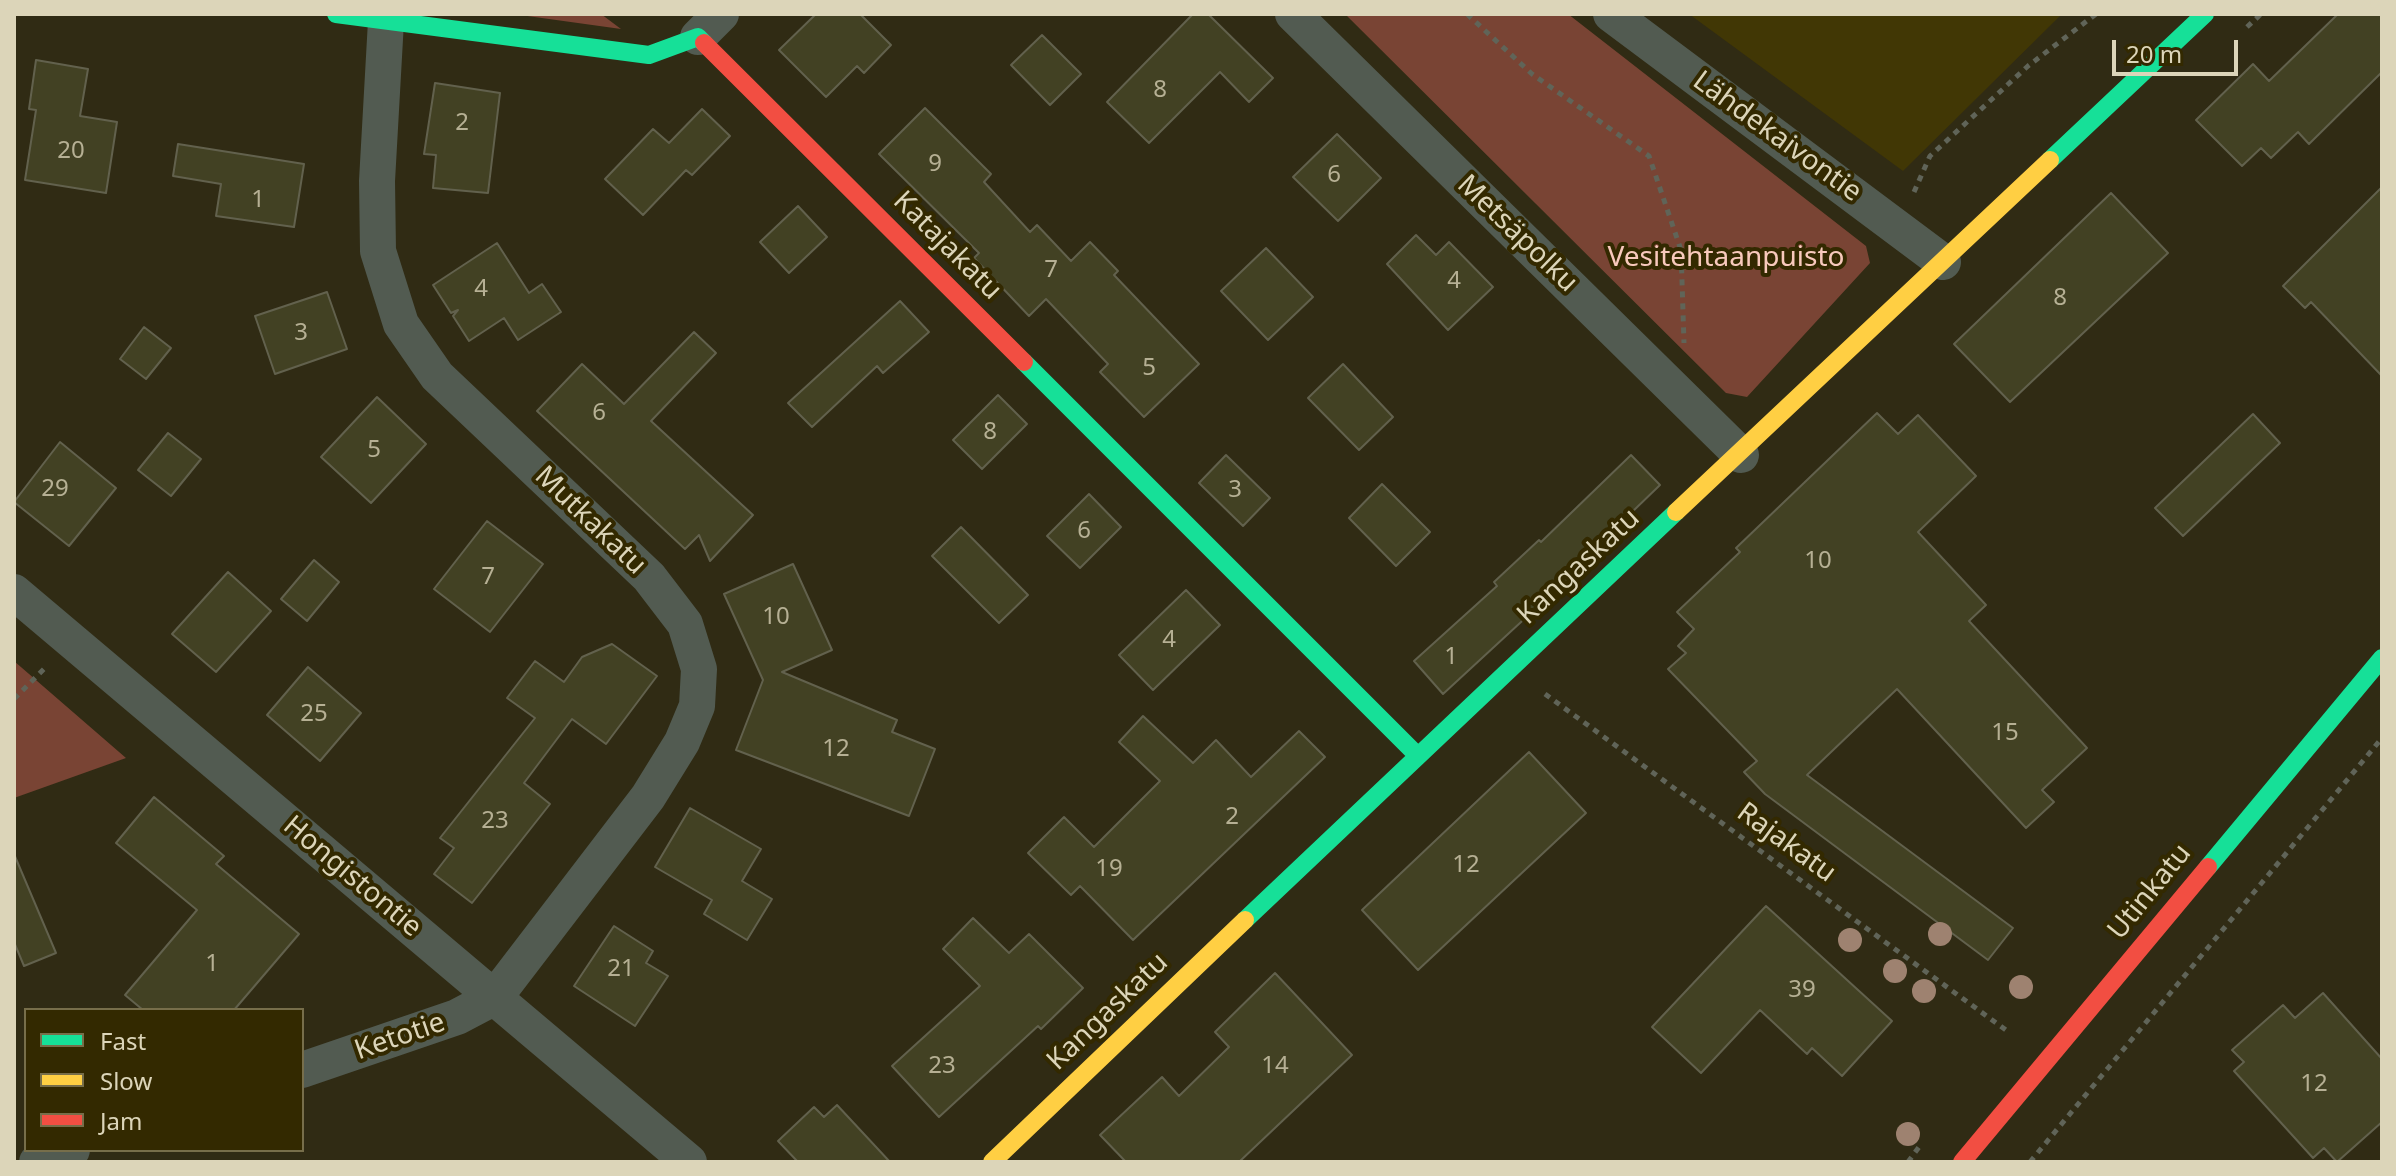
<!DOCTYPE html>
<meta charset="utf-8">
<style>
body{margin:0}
#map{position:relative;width:2396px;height:1176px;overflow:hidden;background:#302b14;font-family:"Noto Sans",sans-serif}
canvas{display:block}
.frame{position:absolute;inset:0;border:16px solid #dcd5b9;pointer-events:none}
.legend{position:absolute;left:24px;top:1008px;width:280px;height:144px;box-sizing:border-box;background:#332900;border:2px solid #776e4a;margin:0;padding:10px 14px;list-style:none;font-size:24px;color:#dcd5b9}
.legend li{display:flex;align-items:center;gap:16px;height:40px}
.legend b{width:40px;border:2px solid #776e4a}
.scale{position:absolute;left:2112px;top:40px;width:126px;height:36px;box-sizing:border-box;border:4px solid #dcd5b9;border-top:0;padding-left:10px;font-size:24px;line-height:28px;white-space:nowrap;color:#dcd5b9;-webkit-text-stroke:6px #332900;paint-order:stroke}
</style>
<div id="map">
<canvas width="2396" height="1176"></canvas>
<div class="frame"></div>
<ul class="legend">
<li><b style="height:10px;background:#16e098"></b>Fast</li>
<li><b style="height:10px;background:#ffcf43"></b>Slow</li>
<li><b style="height:10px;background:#f24e42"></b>Jam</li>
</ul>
<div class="scale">20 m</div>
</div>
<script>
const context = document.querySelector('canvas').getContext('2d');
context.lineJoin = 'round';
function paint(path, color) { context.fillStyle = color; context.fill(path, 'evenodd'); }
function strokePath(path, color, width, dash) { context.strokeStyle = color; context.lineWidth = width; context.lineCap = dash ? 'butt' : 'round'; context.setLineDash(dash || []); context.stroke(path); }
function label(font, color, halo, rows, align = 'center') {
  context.font = font + ' "Noto Sans",sans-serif'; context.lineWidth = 8; context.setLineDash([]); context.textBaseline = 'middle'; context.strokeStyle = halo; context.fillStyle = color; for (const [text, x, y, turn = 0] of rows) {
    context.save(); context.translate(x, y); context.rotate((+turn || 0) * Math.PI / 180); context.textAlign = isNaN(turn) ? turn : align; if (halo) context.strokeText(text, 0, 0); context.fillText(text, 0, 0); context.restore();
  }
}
const built = new Path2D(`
 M 1689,14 L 2062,14 L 1903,171 Z`);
const green = new Path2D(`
 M 513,14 L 601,14 L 621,29 Z
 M 1345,14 L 1568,14 L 1866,246 L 1870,263 L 1747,397 L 1726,393 Z
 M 14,661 L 126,758 L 14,798 Z`);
const building = new Path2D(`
 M 816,14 L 860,14 L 891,45 L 864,73 L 857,66 L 826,97 L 779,50 Z
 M 1193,14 L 1208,14 L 1273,78 L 1249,102 L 1220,72 L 1149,143 L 1107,102 Z
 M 2338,14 L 2382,14 L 2382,72 L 2309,144 L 2298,132 L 2271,158 L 2261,148 L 2242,166 L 2196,120 L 2253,64 L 2269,81 Z
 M 1042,35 L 1081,74 L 1050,105 L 1011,65 Z
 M 36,60 L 88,69 L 80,116 L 117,122 L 106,193 L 25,180 L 36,110 L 29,109 Z
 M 435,83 L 500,93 L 488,193 L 433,188 L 436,155 L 424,154 Z
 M 925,108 L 991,174 L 984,182 L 1030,232 L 1037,225 L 1071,261 L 1090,242 L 1118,271 L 1114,275 L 1199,364 L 1144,417 L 1100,372 L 1108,364 L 1046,299 L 1029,316 L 974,258 L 979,253 L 879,154 Z
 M 702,109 L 730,136 L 692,175 L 686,170 L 643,215 L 605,179 L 653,129 L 669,143 Z
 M 1337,134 L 1381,178 L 1338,221 L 1293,177 Z
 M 178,144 L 304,164 L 294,227 L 216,216 L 221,184 L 173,176 Z
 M 2382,187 L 2382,376 L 2311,302 L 2305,308 L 2283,286 Z
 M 2111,193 L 2168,253 L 2010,402 L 1954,344 Z
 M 798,206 L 827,237 L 789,273 L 760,242 Z
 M 1416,235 L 1436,255 L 1449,242 L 1493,287 L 1448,330 L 1387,264 Z
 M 497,243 L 529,293 L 542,284 L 561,312 L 518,340 L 504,318 L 469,341 L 453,316 L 458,310 L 451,313 L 433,285 Z
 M 1266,248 L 1313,297 L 1268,340 L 1221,291 Z
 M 327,292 L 347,349 L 275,374 L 255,316 Z
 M 900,301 L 929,332 L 883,373 L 877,366 L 812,427 L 788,403 Z
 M 144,327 L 171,348 L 146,379 L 120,359 Z
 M 694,332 L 716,353 L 651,421 L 753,515 L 710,561 L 699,535 L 685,549 L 537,411 L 582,364 L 624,404 Z
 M 1343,364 L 1393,417 L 1359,450 L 1308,398 Z
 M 998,395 L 1027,424 L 982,469 L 953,440 Z
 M 377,397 L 426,444 L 371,503 L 321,457 Z
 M 1877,413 L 1898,434 L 1918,415 L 1976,476 L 1918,532 L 1986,605 L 1969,621 L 2087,748 L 2042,790 L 2054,802 L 2026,828 L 1897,689 L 1807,775 L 2013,928 L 1988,960 L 1765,794 L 1744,772 L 1757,761 L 1668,669 L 1686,653 L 1678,646 L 1694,629 L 1677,612 L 1740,552 L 1736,548 Z
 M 2253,414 L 2280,443 L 2183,536 L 2155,508 Z
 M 168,433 L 201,459 L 171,496 L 138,470 Z
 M 60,442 L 116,488 L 69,546 L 14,502 Z
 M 1226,455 L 1270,498 L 1243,526 L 1199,483 Z
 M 1631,455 L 1660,485 L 1570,572 L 1572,575 L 1443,694 L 1414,661 L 1497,586 L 1494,582 L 1539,540 L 1541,542 Z
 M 1382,484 L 1430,532 L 1396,566 L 1349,518 Z
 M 1089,494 L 1121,527 L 1080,568 L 1047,536 Z
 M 487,521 L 543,564 L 490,632 L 434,589 Z
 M 961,527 L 1028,595 L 999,623 L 932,556 Z
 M 314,560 L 339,582 L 307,621 L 281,599 Z
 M 793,564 L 832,650 L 782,672 L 897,720 L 892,732 L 935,749 L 909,816 L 736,750 L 763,680 L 724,594 Z
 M 228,572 L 271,611 L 216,672 L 172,634 Z
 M 1186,590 L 1220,625 L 1153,690 L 1119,655 Z
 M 612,644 L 657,676 L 606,744 L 572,719 L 524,783 L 550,804 L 472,903 L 434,874 L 454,848 L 440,838 L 535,718 L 507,698 L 535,661 L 564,682 L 582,657 Z
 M 308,667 L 361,713 L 320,761 L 267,715 Z
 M 1143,716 L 1193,763 L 1216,740 L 1251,777 L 1299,731 L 1325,757 L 1133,940 L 1080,886 L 1071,895 L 1028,853 L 1064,817 L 1094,847 L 1160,781 L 1119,742 Z
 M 1529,752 L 1586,813 L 1418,970 L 1362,910 Z
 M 154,797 L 224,856 L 216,864 L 299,934 L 234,1010 L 143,1010 L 125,995 L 197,910 L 116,843 Z
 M 690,808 L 761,849 L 742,881 L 772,899 L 747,940 L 704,914 L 712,900 L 655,867 Z
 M 14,854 L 56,953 L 24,966 L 14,942 Z
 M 1766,906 L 1892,1021 L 1842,1076 L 1812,1048 L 1807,1054 L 1760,1010 L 1701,1073 L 1652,1027 Z
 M 973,918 L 1009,953 L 1029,934 L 1083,988 L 1041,1029 L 1038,1026 L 939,1117 L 892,1066 L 980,986 L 943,949 Z
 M 614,926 L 653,951 L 646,963 L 668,976 L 635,1026 L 574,986 Z
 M 1275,973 L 1352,1055 L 1239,1162 L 1126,1162 L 1100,1135 L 1162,1077 L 1179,1096 L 1229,1047 L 1215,1032 Z
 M 2323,993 L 2382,1059 L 2382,1122 L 2337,1162 L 2324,1148 L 2313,1158 L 2234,1071 L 2244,1062 L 2232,1050 L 2283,1005 L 2295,1018 Z
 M 837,1105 L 890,1162 L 798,1162 L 778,1141 L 814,1107 L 824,1117 Z`);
const path = new Path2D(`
 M 1467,14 L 1532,74 L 1649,156 L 1681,250 L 1684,343
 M 2247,27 L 2261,14
 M 1914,192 L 1930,156 L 2028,66 L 2096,14
 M 1545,694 L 2010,1033
 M 14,699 L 46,667
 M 1908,1162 L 1919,1147
 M 2030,1162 L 2382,738`);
const street = new Path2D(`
 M 1293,14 L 1741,455
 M 1611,14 L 1943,262
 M 698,37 L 721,14
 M 14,592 L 689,1162
 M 302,1070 L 457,1017 L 495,997 L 648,797 L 682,742 L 697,706 L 699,669 L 685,624 L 649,577 L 437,376 L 401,324 L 378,251 L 377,181 L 386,21
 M 37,1162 L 72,1150`);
const fast = new Path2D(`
 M 336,14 L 649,55 L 698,37 L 704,43
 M 2050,160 L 2205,14
 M 1024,362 L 1417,755
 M 2208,867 L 2382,658
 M 1245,920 L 1676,512`);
const slow = new Path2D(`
 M 1676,512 L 2050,160
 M 992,1162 L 1245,920`);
const jam = new Path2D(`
 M 704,43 L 1024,362
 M 1962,1162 L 2208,867`);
const trees = [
 [1940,934],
 [1850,940],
 [1895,971],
 [2021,987],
 [1924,991],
 [1908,1134]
];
const numberNames = [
 ["8",1160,90],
 ["2",462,123],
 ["20",71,151],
 ["9",935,164],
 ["6",1334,175],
 ["1",258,200],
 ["7",1051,270],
 ["4",1454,281],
 ["4",481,289],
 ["8",2060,298],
 ["3",301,333],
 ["5",1149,368],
 ["6",599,413],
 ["8",990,432],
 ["5",374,450],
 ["29",55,489],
 ["3",1235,490],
 ["6",1084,531],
 ["10",1818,561],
 ["7",488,577],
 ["10",776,617],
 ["4",1169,640],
 ["1",1451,657],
 ["25",314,714],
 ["15",2005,733],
 ["12",836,749],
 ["2",1232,817],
 ["23",495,821],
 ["12",1466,865],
 ["19",1109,869],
 ["1",212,964],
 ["21",621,969],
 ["39",1802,990],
 ["23",942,1066],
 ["14",1275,1066],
 ["12",2314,1084]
];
const streetNames = [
 ["Lähdekaivontie",1777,137,36],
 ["Metsäpolku",1517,234,44],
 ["Katajakatu",947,246,45],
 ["Mutkakatu",590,521,44],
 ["Kangaskatu",1579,567,-43],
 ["Rajakatu",1786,843,36],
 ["Hongistontie",352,877,40],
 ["Utinkatu",2150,892,-51],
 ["Kangaskatu",1108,1012,-44],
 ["Ketotie",400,1037,-19]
];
const parkNames = [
 ["Vesitehtaanpuisto",1726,258]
];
paint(built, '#413705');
paint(green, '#794434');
paint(building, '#424123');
strokePath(building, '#62614d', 2);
strokePath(path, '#606458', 5, [6, 6]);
strokePath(street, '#525b51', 36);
strokePath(fast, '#16e098', 18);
strokePath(slow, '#ffcf43', 18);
strokePath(jam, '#f24e42', 18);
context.fillStyle = '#9e8270';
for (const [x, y] of trees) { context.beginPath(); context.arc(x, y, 12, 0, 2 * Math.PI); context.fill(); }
label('24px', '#b6b094', null, numberNames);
label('28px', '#dcd5b9', '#332900', streetNames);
label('28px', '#f8c9bc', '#332900', parkNames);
</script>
